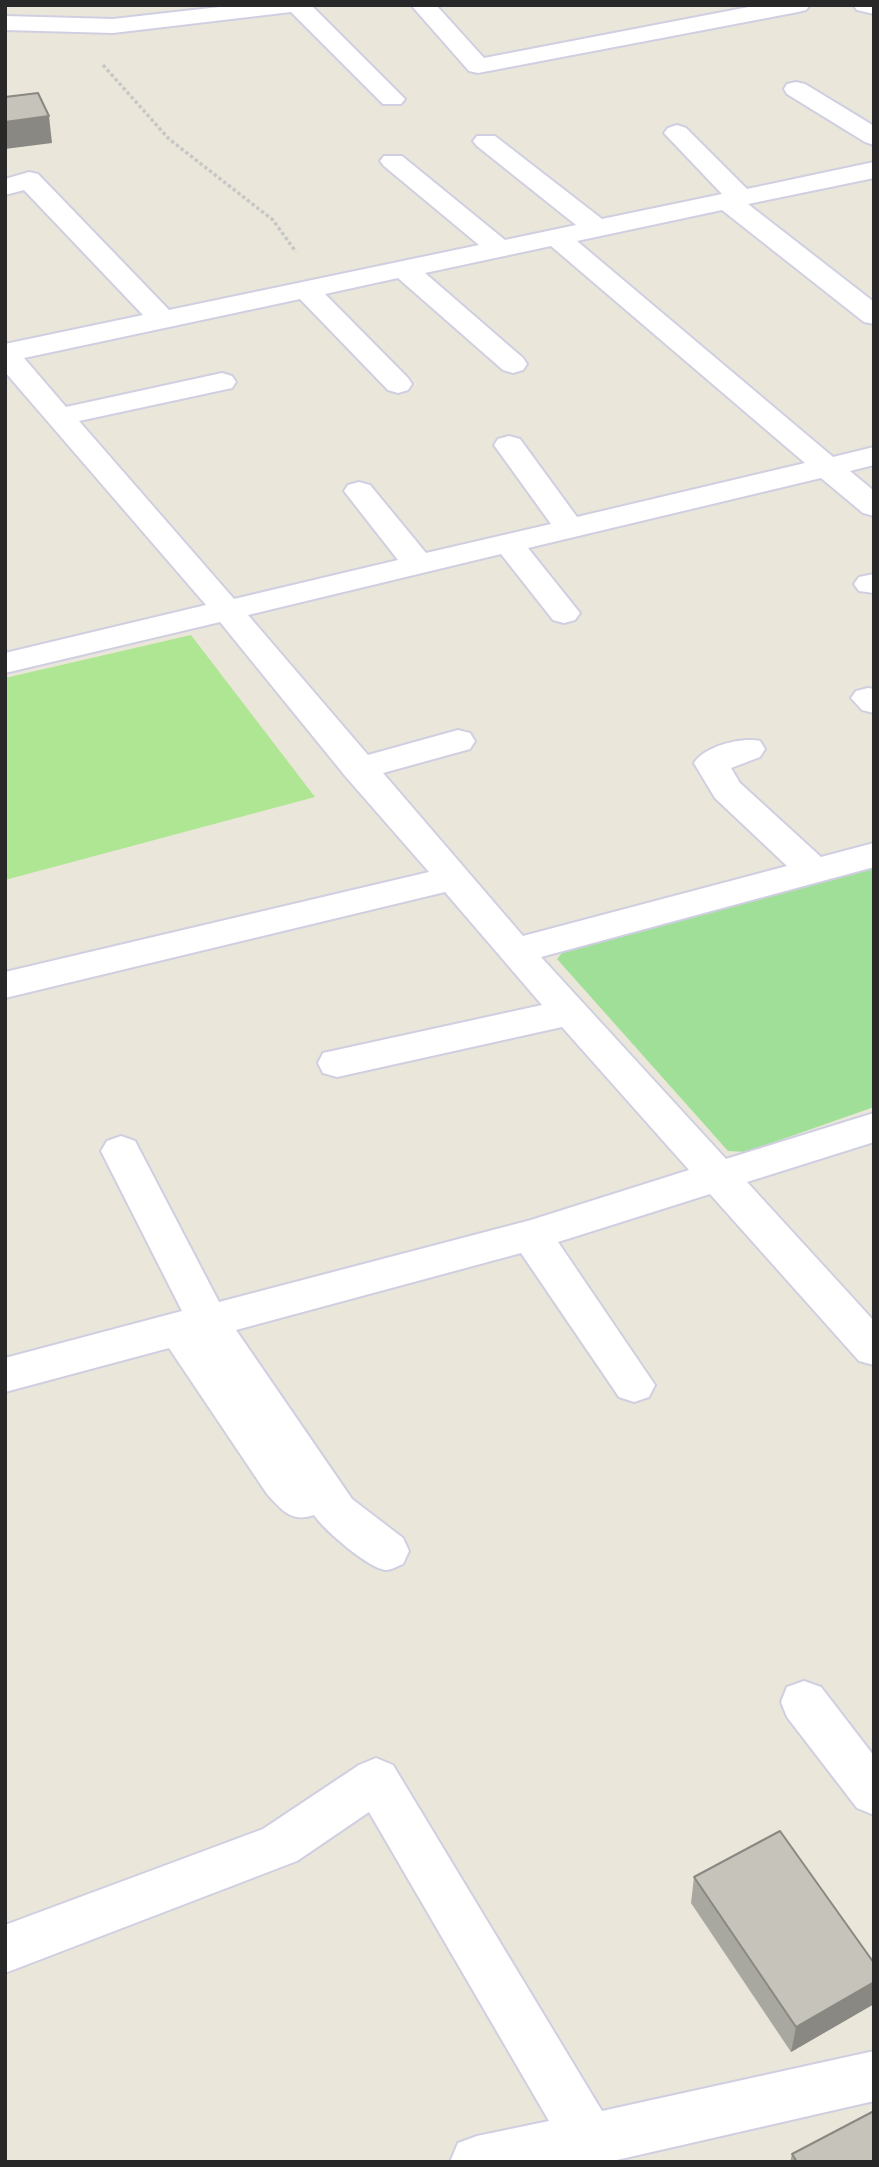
<!DOCTYPE html>
<style>
body{margin:0}
#map{position:relative;width:879px;height:2167px;overflow:hidden;background:#eae7da;font-family:"Roboto Condensed",sans-serif}
canvas{display:block}
.frame{position:absolute;inset:0;border:7px solid #282828;pointer-events:none}
</style>
<div id="map">
<canvas width="879" height="2167"></canvas>
<div class="frame"></div>
</div>
<script>
const context = document.querySelector('canvas').getContext('2d');
context.lineJoin = 'round';
function paint(path, color) { context.fillStyle = color; context.fill(path, 'evenodd'); }
function strokePath(path, color, width, dash) { context.strokeStyle = color; context.lineWidth = width; context.lineCap = dash ? 'butt' : 'round'; context.setLineDash(dash || []); context.stroke(path); }
const green = new Path2D(`
 M 874,866 L 874,1107 L 746,1152 L 728,1151 L 557,959 L 566,948 Z`);
const pitch = new Path2D(`
 M 191,635 L 315,797 L 5,880 L 5,678 Z`);
const path = new Path2D(`
 M 103,65 L 169,139 L 273,220 L 296,252`);
const minor = new Path2D(`
 M 237,5 L 311,5 L 405,99 L 401,104 L 383,104 L 291,12 L 113,33 L 5,30 L 5,16 L 113,19 Z
 M 411,5 L 436,5 L 484,58 L 759,5 L 810,5 L 806,10 L 798,12 L 478,73 L 469,71 Z
 M 853,5 L 874,5 L 874,14 L 857,10 Z
 M 796,82 L 805,84 L 874,126 L 874,145 L 865,142 L 787,94 L 784,89 L 787,84 Z
 M 677,125 L 686,128 L 747,189 L 874,162 L 874,178 L 748,204 L 874,302 L 874,324 L 864,322 L 722,210 L 577,241 L 833,457 L 874,447 L 874,465 L 850,471 L 874,491 L 874,516 L 863,513 L 821,478 L 528,548 L 580,613 L 575,620 L 564,623 L 553,620 L 501,554 L 248,615 L 368,755 L 458,730 L 470,733 L 475,741 L 470,749 L 383,773 L 523,936 L 787,866 L 715,798 L 694,763 C 705,746 741,737 760,741 L 765,749 L 760,757 L 731,768 L 740,783 L 821,857 L 874,843 L 874,867 L 541,957 L 726,1159 L 874,1113 L 874,1142 L 747,1182 L 874,1321 L 874,1365 L 859,1361 L 710,1194 L 558,1242 L 655,1385 L 649,1397 L 634,1402 L 619,1397 L 521,1253 L 236,1330 L 352,1499 L 403,1538 L 409,1551 L 403,1564 C 398,1566 391,1570 386,1570 C 369,1569 323,1529 314,1515 C 291,1523 282,1510 267,1494 L 169,1348 L 5,1392 L 5,1358 L 182,1311 L 101,1151 L 107,1141 L 121,1136 L 135,1141 L 219,1302 L 531,1220 L 689,1170 L 562,1027 L 337,1077 L 323,1073 L 318,1063 L 323,1053 L 542,1005 L 445,892 L 5,998 L 5,972 L 429,872 L 346,777 L 220,622 L 5,673 L 5,653 L 206,605 L 5,372 L 5,344 L 143,315 L 24,190 L 5,195 L 5,179 L 29,172 L 38,174 L 169,310 L 479,245 L 384,166 L 380,161 L 384,156 L 402,156 L 505,240 L 576,225 L 477,146 L 473,141 L 477,136 L 495,136 L 602,219 L 722,194 L 664,133 L 668,128 ZM 551,246 L 805,463 L 577,517 L 520,439 L 509,436 L 498,439 L 494,445 L 551,524 L 426,553 L 370,485 L 359,482 L 348,485 L 344,491 L 398,560 L 234,599 L 79,421 L 232,388 L 236,382 L 232,376 L 222,373 L 66,407 L 24,358 L 300,299 L 388,390 L 398,393 L 408,390 L 412,384 L 408,378 L 325,294 L 398,278 L 503,370 L 513,373 L 523,370 L 527,364 L 523,358 L 425,273 Z
 M 874,574 L 874,593 L 859,591 L 854,584 L 859,577 Z
 M 868,688 L 874,689 L 874,713 L 862,710 L 851,698 L 856,691 Z
 M 804,1681 L 821,1687 L 874,1756 L 874,1815 L 857,1808 L 787,1717 L 781,1702 L 787,1687 Z
 M 376,1758 L 393,1765 L 602,2111 L 874,2051 L 874,2101 L 608,2162 L 450,2162 L 458,2143 L 477,2136 L 549,2121 L 369,1812 L 297,1861 L 5,1973 L 5,1925 L 263,1829 L 359,1765 Z`);
const wall = new Path2D(`
 M 694,1877 L 874,1963 L 874,2004 L 791,2052 L 691,1903 Z
 M 792,2154 L 874,2162 L 790,2162 Z`);
const shadedWall = new Path2D(`
 M 49,116 L 52,143 L 5,149 L 5,122 Z
 M 874,1982 L 874,2004 L 791,2052 L 796,2027 Z`);
const building = new Path2D(`
 M 38,93 L 49,116 L 5,122 L 5,97 Z
 M 780,1831 L 874,1963 L 874,1982 L 796,2027 L 694,1877 Z
 M 874,2111 L 874,2162 L 797,2162 L 792,2154 Z`);
paint(green, '#9fdf98');
paint(pitch, '#afe694');
strokePath(minor, '#d0cfe1', 4);
strokePath(path, '#c7c7c7', 3.5, [3.5, 2.5]);
paint(minor, '#fff');
paint(wall, '#a9a8a0');
paint(shadedWall, '#8a8882');
paint(building, '#c5c3ba');
strokePath(building, '#8a8882', 2);
</script>
